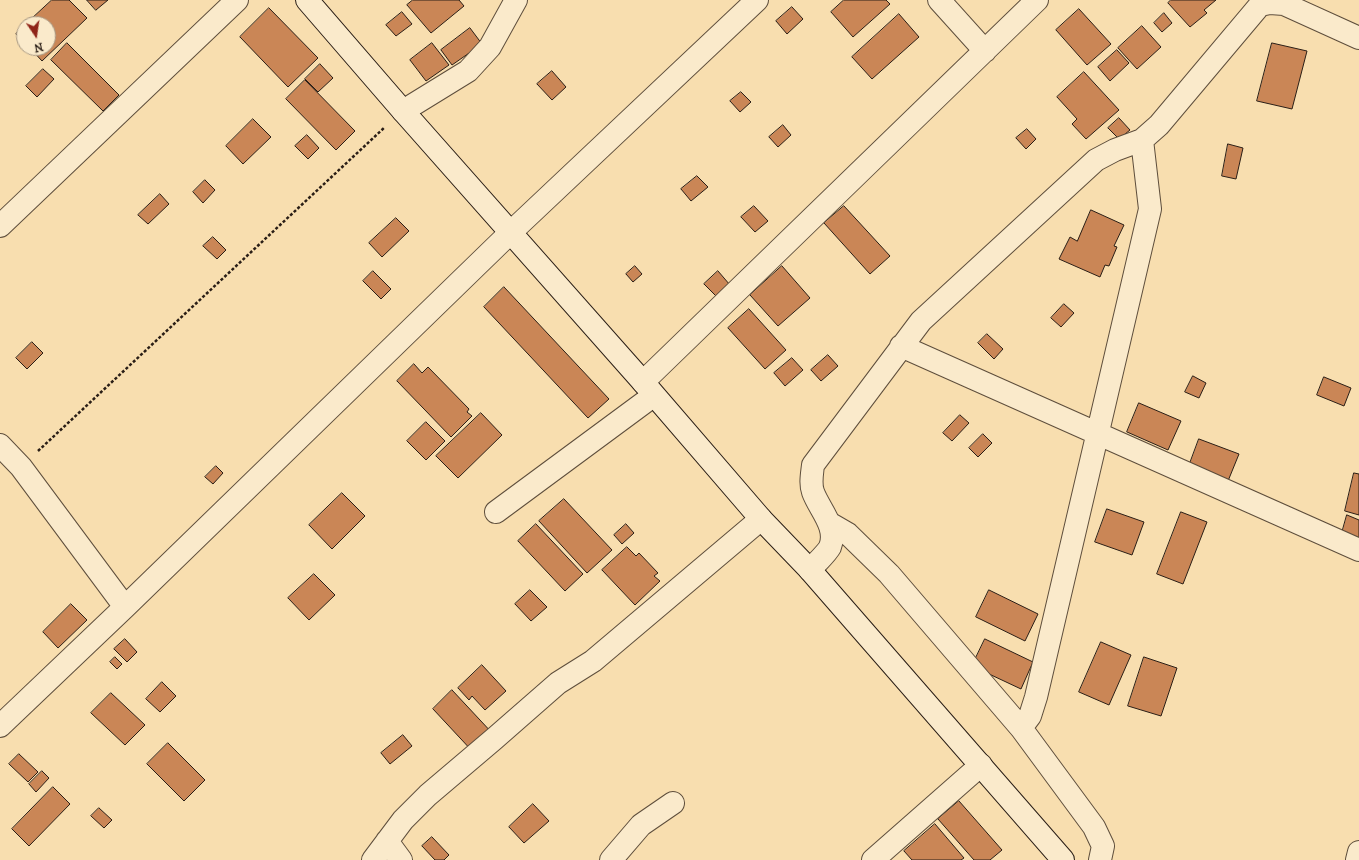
<!DOCTYPE html>
<style>
body{margin:0}
#map{position:relative;width:1359px;height:860px;overflow:hidden;background:#f8deaf;font-family:"IM FELL DW Pica",serif}
canvas{display:block}
.north{position:absolute;left:16px;top:16px;width:40px;height:40px;box-sizing:border-box;background:#faeacb;border:1px solid #a79883;border-radius:50%;rotate:167deg;font-size:11px;font-weight:700;line-height:16px;text-align:center;color:#2a1e16}
.north::after{content:'';display:block;margin:auto;width:14px;height:18px;background:#8f2418;clip-path:polygon(50% 0,100% 100%,50% 72%,0 100%)}
</style>
<div id="map">
<canvas width="1359" height="860"></canvas>
<div class="north">N</div>
</div>
<script>
const context = document.querySelector('canvas').getContext('2d');
context.lineJoin = 'round';
function paint(path, color) { context.fillStyle = color; context.fill(path, 'evenodd'); }
function strokePath(path, color, width, dash) { context.strokeStyle = color; context.lineWidth = width; context.lineCap = dash ? 'butt' : 'round'; context.setLineDash(dash || []); context.stroke(path); }
const building = new Path2D(`
 M 52,0 L 69,0 L 87,18 L 42,61 L 30,48 L 48,48 L 48,24 L 26,24 Z
 M 87,0 L 108,0 L 96,10 Z
 M 413,0 L 459,0 L 464,6 L 431,33 L 407,5 Z
 M 844,0 L 886,0 L 890,4 L 853,37 L 831,12 Z
 M 1171,0 L 1216,0 L 1204,10 L 1207,13 L 1190,27 L 1168,3 Z
 M 792,7 L 803,19 L 787,34 L 776,21 Z
 M 269,8 L 318,58 L 288,87 L 240,37 Z
 M 1079,9 L 1111,44 L 1087,65 L 1056,30 Z
 M 402,12 L 412,24 L 396,36 L 386,25 Z
 M 1164,13 L 1172,23 L 1162,32 L 1154,23 Z
 M 899,14 L 919,37 L 872,79 L 852,57 Z
 M 24,26 L 24,42 L 16,34 Z
 M 1142,26 L 1161,47 L 1137,69 L 1118,48 Z
 M 470,28 L 482,44 L 452,65 L 441,50 Z
 M 67,43 L 119,95 L 103,111 L 51,60 Z
 M 432,43 L 449,65 L 426,81 L 410,60 Z
 M 1272,43 L 1307,51 L 1292,109 L 1257,101 Z
 M 1117,50 L 1129,63 L 1110,81 L 1098,67 Z
 M 320,64 L 333,78 L 318,92 L 305,79 Z
 M 43,69 L 54,79 L 37,97 L 26,86 Z
 M 552,71 L 566,87 L 552,100 L 537,84 Z
 M 1084,72 L 1119,110 L 1086,139 L 1072,124 L 1077,119 L 1057,97 Z
 M 305,80 L 355,131 L 336,150 L 286,99 Z
 M 741,92 L 751,102 L 740,112 L 730,101 Z
 M 1119,118 L 1130,130 L 1119,139 L 1108,128 Z
 M 253,119 L 271,137 L 243,164 L 226,146 Z
 M 783,125 L 791,135 L 778,147 L 769,137 Z
 M 1027,129 L 1036,139 L 1026,149 L 1016,138 Z
 M 307,135 L 319,148 L 308,159 L 295,146 Z
 M 1228,144 L 1243,148 L 1236,179 L 1222,176 Z
 M 697,176 L 708,187 L 691,201 L 681,189 Z
 M 205,180 L 215,190 L 203,203 L 193,192 Z
 M 160,194 L 169,204 L 148,224 L 138,215 Z
 M 754,206 L 768,221 L 755,232 L 741,217 Z
 M 844,206 L 890,256 L 870,274 L 824,223 Z
 M 1091,210 L 1124,225 L 1114,246 L 1117,247 L 1109,266 L 1105,265 L 1100,277 L 1059,259 L 1070,237 L 1077,241 Z
 M 396,218 L 409,231 L 382,257 L 369,243 Z
 M 213,237 L 226,250 L 217,259 L 203,246 Z
 M 635,266 L 642,274 L 633,282 L 626,274 Z
 M 782,266 L 810,298 L 778,326 L 750,295 Z
 M 373,271 L 391,289 L 381,299 L 363,281 Z
 M 718,271 L 730,285 L 717,297 L 704,284 Z
 M 504,287 L 609,399 L 588,418 L 484,307 Z
 M 1064,304 L 1074,313 L 1061,327 L 1051,318 Z
 M 749,309 L 786,350 L 765,369 L 728,328 Z
 M 987,334 L 1003,349 L 994,359 L 978,343 Z
 M 32,342 L 43,353 L 27,369 L 16,358 Z
 M 828,355 L 838,366 L 821,381 L 811,370 Z
 M 792,358 L 803,370 L 785,386 L 774,373 Z
 M 414,364 L 422,373 L 428,367 L 469,409 L 467,412 L 472,416 L 451,437 L 397,381 Z
 M 1193,376 L 1206,383 L 1199,398 L 1185,392 Z
 M 1324,377 L 1351,388 L 1344,406 L 1317,395 Z
 M 1139,403 L 1181,421 L 1168,450 L 1127,432 Z
 M 481,413 L 502,435 L 458,478 L 436,456 Z
 M 960,415 L 969,423 L 952,441 L 943,433 Z
 M 426,422 L 445,441 L 426,460 L 407,441 Z
 M 983,434 L 992,443 L 978,457 L 969,448 Z
 M 1199,439 L 1239,454 L 1228,481 L 1189,466 Z
 M 216,466 L 223,473 L 213,484 L 205,477 Z
 M 1354,473 L 1359,474 L 1359,515 L 1345,511 Z
 M 342,493 L 365,516 L 332,549 L 309,525 Z
 M 564,499 L 612,550 L 587,573 L 539,521 Z
 M 1107,509 L 1144,522 L 1132,555 L 1095,542 Z
 M 1181,512 L 1207,522 L 1183,584 L 1157,574 Z
 M 1347,515 L 1359,520 L 1359,549 L 1340,540 Z
 M 536,524 L 583,574 L 565,591 L 518,541 Z
 M 626,524 L 634,533 L 622,544 L 614,535 Z
 M 627,547 L 636,556 L 639,553 L 658,573 L 654,576 L 660,581 L 635,605 L 602,570 Z
 M 314,574 L 335,595 L 309,620 L 288,598 Z
 M 530,590 L 547,607 L 531,621 L 515,604 Z
 M 989,590 L 1038,614 L 1025,641 L 976,617 Z
 M 71,604 L 87,620 L 58,648 L 43,632 Z
 M 125,639 L 137,652 L 127,662 L 114,649 Z
 M 985,639 L 1033,662 L 1021,689 L 972,666 Z
 M 1101,642 L 1131,655 L 1109,705 L 1079,692 Z
 M 115,657 L 122,664 L 117,669 L 110,662 Z
 M 1144,657 L 1177,668 L 1161,716 L 1128,706 Z
 M 482,665 L 506,691 L 485,710 L 472,696 L 469,700 L 458,688 Z
 M 162,682 L 176,696 L 160,712 L 146,699 Z
 M 452,690 L 494,735 L 474,753 L 433,709 Z
 M 111,693 L 145,725 L 125,745 L 91,713 Z
 M 403,735 L 412,746 L 390,764 L 381,753 Z
 M 168,743 L 205,780 L 184,801 L 147,764 Z
 M 19,754 L 38,772 L 28,782 L 9,764 Z
 M 42,771 L 49,778 L 36,792 L 29,784 Z
 M 53,787 L 70,804 L 29,846 L 12,829 Z
 M 959,801 L 1002,850 L 990,860 L 974,860 L 938,819 Z
 M 533,804 L 549,821 L 524,843 L 509,827 Z
 M 99,808 L 112,820 L 104,828 L 91,816 Z
 M 935,824 L 964,858 L 961,860 L 912,860 L 904,851 Z
 M 432,837 L 449,855 L 444,860 L 435,860 L 422,846 Z`);
const path = new Path2D(`
 M 38,451 L 385,127`);
const street = new Path2D(`
 M 939,0 L 985,51
 M 403,111 L 468,71 L 490,47 L 516,0
 M 0,226 L 237,0
 M 901,346 L 1359,550
 M 643,382 L 1037,0
 M 0,445 L 21,467 L 125,607
 M 496,512 L 653,396
 M 829,523 L 848,534 L 889,574 L 1021,728 L 1094,827 L 1103,846 L 1100,860
 M 810,570 C 815,564 827,553 830,547 C 838,527 819,509 813,492 C 810,484 812,474 813,465 L 921,321 L 1096,160 L 1115,150 L 1142,140 L 1159,125 L 1260,5 L 1270,3 L 1284,4 L 1359,38
 M 0,726 L 125,607 L 510,233 L 757,0
 M 1021,728 L 1030,716 L 1036,697 L 1150,209 L 1142,140
 M 387,841 L 401,860
 M 373,860 L 403,820 L 428,795 L 494,739 L 558,683 L 593,661 L 761,519
 M 611,860 L 641,825 L 673,803
 M 873,860 L 981,765
 M 1357,860 L 1359,852`);
const secondary = new Path2D(`
 M 307,0 L 403,111 L 643,382 L 761,519 L 810,570 L 1063,860`);
paint(building, '#ca8656');
strokePath(building, '#2a1e16', 1);
strokePath(street, '#5e4e3c', 24);
strokePath(secondary, '#2a1e16', 24);
strokePath(path, '#2a1e16', 2.5, [3, 2]);
strokePath(street, '#faeacb', 22);
strokePath(secondary, '#faeacb', 22);
</script>
